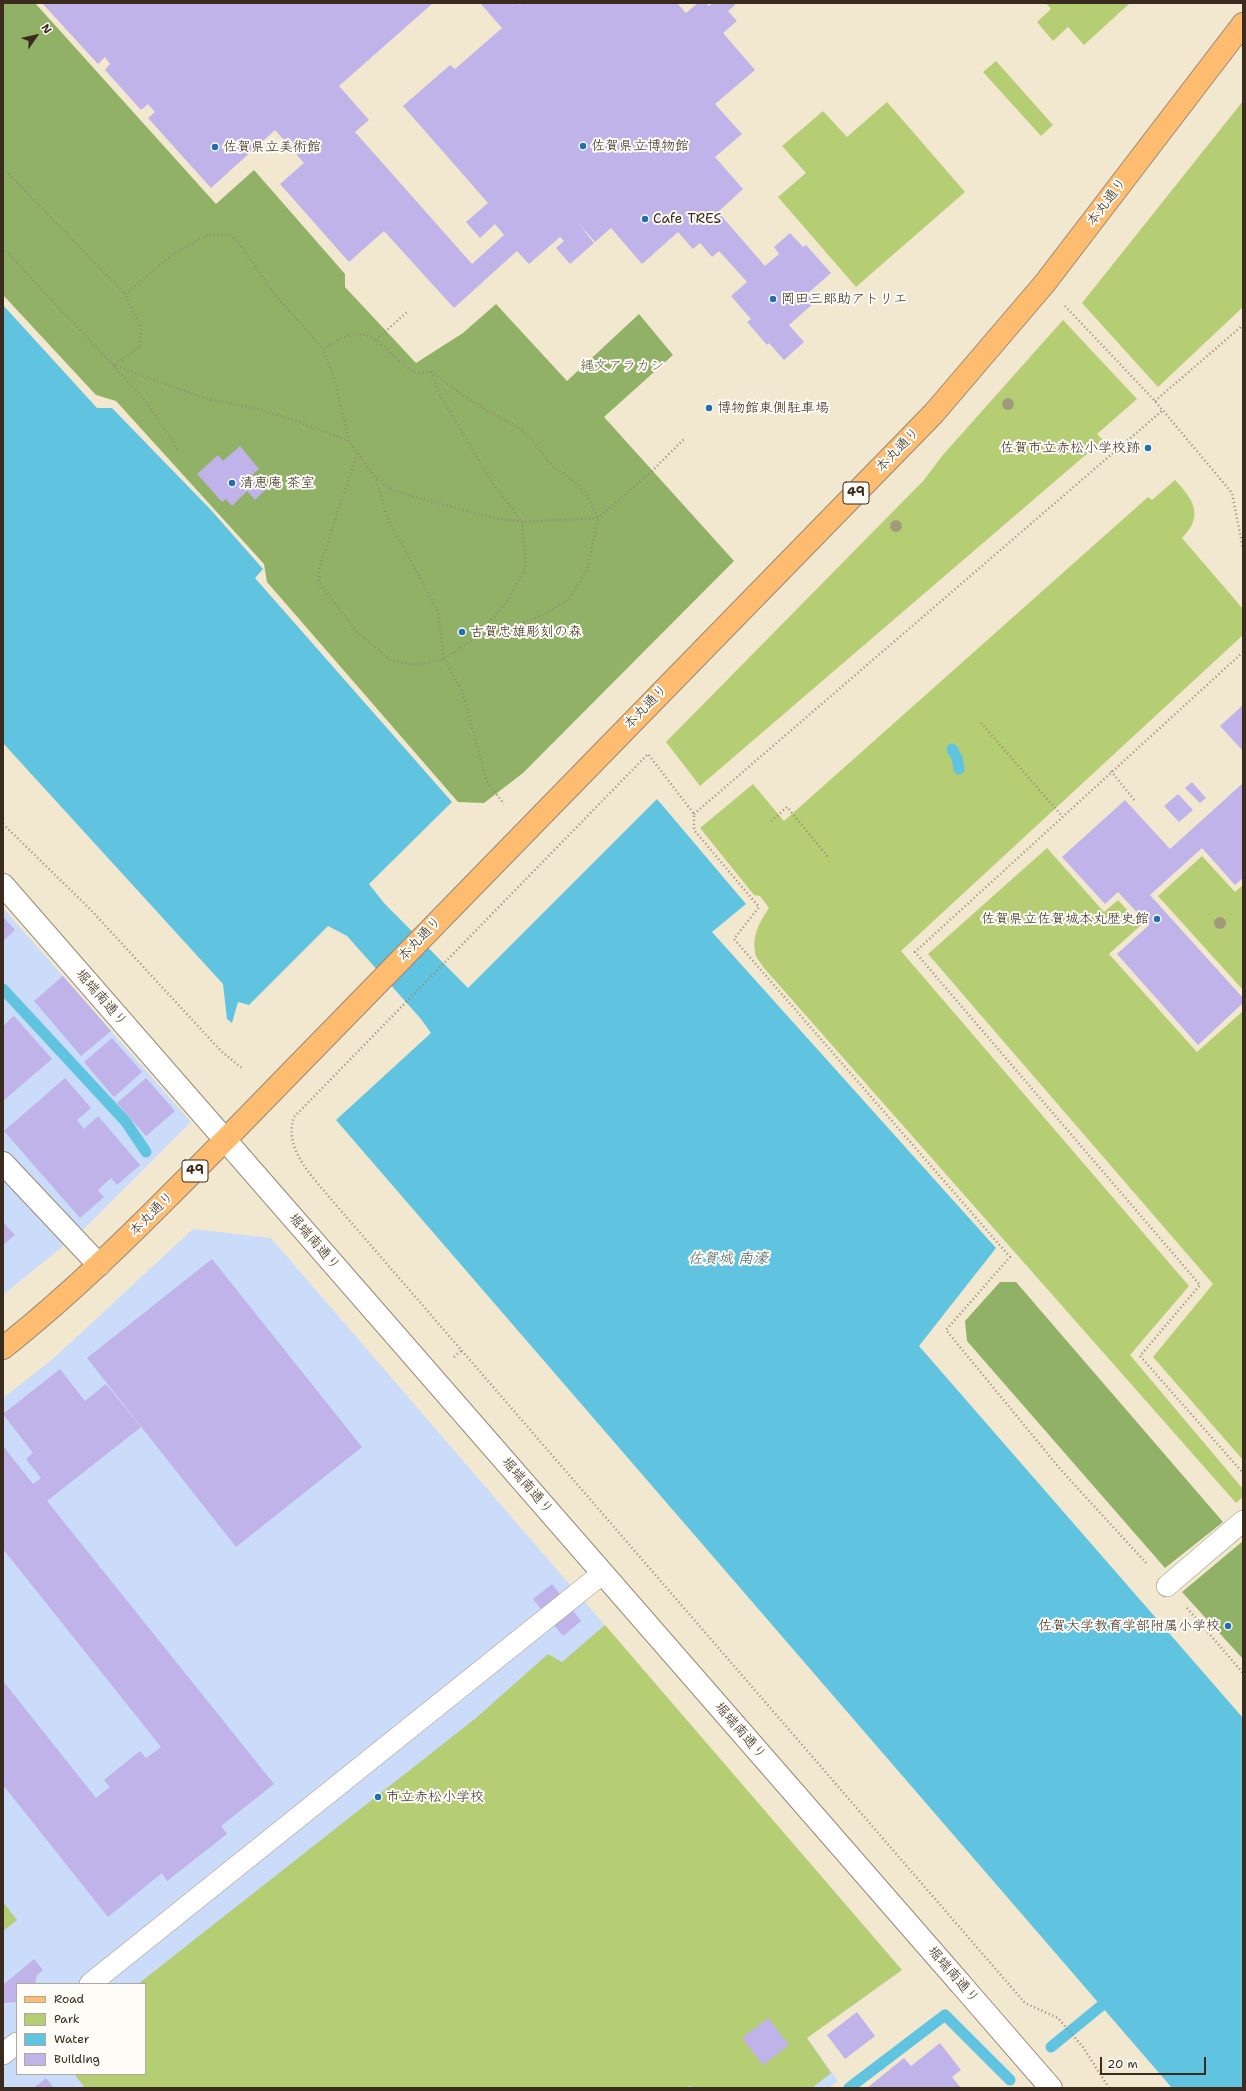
<!DOCTYPE html>
<meta charset="utf-8">
<style>
body{margin:0}
#map{position:relative;width:1246px;height:2091px;overflow:hidden;background:#f2e8d0;font-family:"Shantell Sans",sans-serif}
canvas{display:block}
.frame{position:absolute;inset:0;border:4px solid #3b2a1e;pointer-events:none}
.legend{position:absolute;left:16px;top:1983px;width:130px;height:92px;box-sizing:border-box;background:#fdfcf7;border:1px solid #afa8a0;margin:0;padding:5px 7px;list-style:none;font-size:12px;color:#3b2a1e}
.legend li{display:flex;align-items:center;gap:8px;height:20px}
.legend b{width:20px;border:1px solid #afa8a0}
.north{position:absolute;left:16px;top:16px;width:40px;height:40px;-webkit-text-stroke:3px #fdfcf7;paint-order:stroke;rotate:56deg;font-size:11px;font-weight:700;line-height:16px;text-align:center;color:#3b2a1e}
.north::after{content:'';display:block;margin:auto;width:14px;height:18px;background:#3b2a1e;clip-path:polygon(50% 0,100% 100%,50% 72%,0 100%)}
.scale{position:absolute;left:1100px;top:2057px;width:106px;height:18px;box-sizing:border-box;border:2px solid #3b2a1e;border-top:0;padding-left:5px;font-size:12px;line-height:14px;white-space:nowrap;color:#3b2a1e;-webkit-text-stroke:3px #fdfcf7;paint-order:stroke}
</style>
<div id="map">
<canvas width="1246" height="2091"></canvas>
<div class="frame"></div>
<ul class="legend">
<li><b style="height:5px;background:#fdbc70"></b>Road</li>
<li><b style="height:11px;background:#b5ce74"></b>Park</li>
<li><b style="height:11px;background:#60c3df"></b>Water</li>
<li><b style="height:11px;background:#bfb3e9"></b>Building</li>
</ul>
<div class="north">N</div>
<div class="scale">20 m</div>
</div>
<script>
const context = document.querySelector('canvas').getContext('2d');
context.lineJoin = 'round';
function paint(path, color) { context.fillStyle = color; context.fill(path, 'evenodd'); }
function strokePath(path, color, width, dash) { context.strokeStyle = color; context.lineWidth = width; context.lineCap = dash ? 'butt' : 'round'; context.setLineDash(dash || []); context.stroke(path); }
function label(font, color, halo, rows, align = 'center') {
  context.font = font + ' "Shantell Sans","Klee One",sans-serif'; context.lineWidth = 4; context.setLineDash([]); context.textBaseline = 'middle'; context.strokeStyle = halo; context.fillStyle = color; for (const [text, x, y, turn = 0] of rows) {
    context.save(); context.translate(x, y); context.rotate((+turn || 0) * Math.PI / 180); context.textAlign = isNaN(turn) ? turn : align; if (halo) context.strokeText(text, 0, 0); context.fillText(text, 0, 0); context.restore();
  }
}
const built = new Path2D(`
 M 3,908 L 191,1122 L 83,1230 L 3,1295 Z
 M 193,1229 L 271,1238 L 902,1970 L 807,2038 L 838,2081 L 829,2088 L 3,2088 L 3,1398 L 54,1358 ZM 17,1984 L 145,1984 L 145,2074 L 17,2074 Z`);
const green = new Path2D(`
 M 1046,3 L 1130,3 L 1084,45 L 1068,27 L 1053,41 L 1037,22 L 1051,9 Z
 M 996,61 L 1053,125 L 1041,136 L 983,72 Z
 M 1243,101 L 1243,307 L 1158,387 L 1082,303 Z
 M 887,102 L 965,192 L 856,287 L 778,197 L 806,173 L 782,146 L 823,111 L 847,137 Z
 M 1063,320 L 1137,399 L 1097,434 L 1103,440 L 700,786 L 666,742 L 924,480 L 942,456 Z
 M 1175,480 C 1194,500 1204,516 1182,538 L 1243,609 L 1243,635 L 901,951 L 1189,1286 L 1130,1355 L 1243,1489 L 1243,1497 L 1236,1503 L 764,968 C 761,963 755,957 755,952 C 752,935 760,921 769,908 L 760,896 L 754,895 L 700,828 L 753,784 L 784,821 L 1148,497 L 1152,500 Z
 M 1047,848 L 1104,912 L 1118,900 L 1141,925 L 1109,954 L 1197,1052 L 1243,1011 L 1243,1460 L 1153,1357 L 1213,1284 L 928,954 Z
 M 1202,856 L 1235,892 L 1243,885 L 1243,990 L 1158,896 Z
 M 605,1625 L 902,1970 L 807,2038 L 831,2073 L 812,2088 L 692,2088 L 690,2085 L 688,2088 L 85,2088 L 74,2074 L 145,2074 L 145,1984 L 138,1984 L 476,1718 L 548,1654 L 562,1662 Z
 M 3,1902 L 17,1920 L 3,1931 Z`);
const forest = new Path2D(`
 M 3,3 L 35,3 L 216,204 L 254,170 L 345,274 L 345,287 L 416,363 L 463,333 L 496,304 L 567,381 L 639,314 L 673,355 L 604,417 L 734,561 L 523,773 L 484,803 L 458,802 L 267,582 L 264,564 L 116,401 L 96,395 L 3,295 Z
 M 1000,1282 L 1016,1282 L 1223,1522 L 1165,1568 L 967,1341 L 965,1321 Z
 M 1243,1541 L 1243,1659 L 1182,1592 Z`);
const water = new Path2D(`
 M 3,305 L 97,408 L 112,408 L 211,510 L 263,569 L 255,578 L 452,802 L 369,884 L 384,903 L 468,988 L 657,799 L 746,904 L 712,932 L 996,1248 L 919,1346 L 1243,1718 L 1243,2088 L 1172,2088 L 336,1120 L 431,1033 L 421,1019 L 347,936 L 328,926 L 249,1005 L 238,1002 L 232,1023 L 227,1019 L 223,984 L 3,743 Z`);
const stream = new Path2D(`
 M 952,749 L 957,758 L 959,769
 M 3,989 L 126,1122 L 146,1152
 M 1051,2047 L 1101,2006
 M 849,2088 L 945,2015 L 1010,2080`);
const building = new Path2D(`
 M 42,3 L 433,3 L 339,86 L 369,120 L 355,132 L 472,264 L 504,235 L 495,224 L 480,238 L 466,222 L 488,203 L 403,106 L 450,65 L 455,69 L 502,28 L 480,3 L 517,3 L 520,5 L 522,3 L 677,3 L 686,13 L 698,3 L 706,3 L 709,6 L 713,3 L 734,3 L 735,5 L 728,11 L 737,21 L 723,33 L 755,70 L 715,104 L 742,134 L 715,157 L 743,189 L 718,212 L 765,266 L 779,254 L 774,247 L 790,233 L 803,247 L 806,245 L 831,273 L 807,294 L 815,302 L 789,325 L 804,342 L 784,360 L 769,343 L 767,345 L 747,322 L 751,319 L 731,296 L 747,282 L 719,251 L 712,257 L 700,243 L 693,249 L 678,232 L 642,264 L 611,228 L 595,242 L 577,222 L 594,243 L 570,264 L 556,248 L 564,241 L 560,237 L 529,264 L 517,251 L 454,308 L 384,231 L 349,262 L 280,184 L 304,163 L 275,130 L 211,188 L 148,118 L 155,112 L 148,104 L 141,110 L 105,70 L 110,64 L 105,57 L 98,64 Z
 M 240,446 L 259,469 L 252,475 L 265,490 L 255,500 L 247,491 L 232,506 L 226,499 L 222,502 L 197,474 L 218,455 L 223,461 Z
 M 1243,705 L 1243,751 L 1220,726 Z
 M 1192,782 L 1206,798 L 1200,803 L 1185,788 Z
 M 1243,783 L 1243,878 L 1235,885 L 1202,848 L 1150,895 L 1243,998 L 1243,1003 L 1198,1045 L 1117,954 L 1149,925 L 1118,892 L 1105,904 L 1062,857 L 1125,800 L 1170,849 Z
 M 1178,794 L 1193,810 L 1179,822 L 1164,806 Z
 M 3,917 L 15,930 L 3,941 Z
 M 63,976 L 111,1031 L 81,1056 L 34,1001 Z
 M 14,1016 L 52,1059 L 3,1101 L 3,1026 Z
 M 112,1038 L 142,1072 L 114,1097 L 84,1062 Z
 M 65,1078 L 91,1108 L 77,1120 L 84,1129 L 98,1116 L 140,1165 L 117,1185 L 111,1178 L 98,1190 L 104,1197 L 80,1218 L 4,1131 Z
 M 146,1078 L 175,1111 L 146,1136 L 117,1103 Z
 M 3,1222 L 15,1235 L 3,1245 Z
 M 212,1259 L 362,1447 L 236,1547 L 87,1358 Z
 M 60,1369 L 85,1401 L 106,1384 L 141,1427 L 47,1501 L 274,1784 L 221,1826 L 227,1834 L 167,1881 L 162,1873 L 108,1917 L 3,1785 L 3,1681 L 96,1798 L 110,1787 L 104,1780 L 140,1751 L 146,1758 L 161,1747 L 3,1549 L 3,1446 L 33,1484 L 41,1478 L 26,1459 L 33,1453 L 3,1414 Z
 M 552,1584 L 581,1621 L 563,1636 L 533,1599 Z
 M 34,1959 L 43,1970 L 37,1975 L 35,1984 L 17,1984 L 17,2002 L 3,2003 L 3,1985 Z
 M 857,2012 L 875,2036 L 845,2059 L 827,2035 Z
 M 768,2018 L 789,2045 L 763,2065 L 742,2038 Z
 M 940,2043 L 961,2070 L 952,2077 L 961,2088 L 867,2088 L 904,2058 L 911,2066 Z
 M 46,2078 L 54,2088 L 34,2088 Z`);
const path = new Path2D(`
 M 3,168 L 125,294
 M 3,248 L 113,365 L 204,398 L 258,409 L 305,424 L 349,441 L 376,478 L 394,491 L 489,517 L 522,522 L 598,518 L 651,472 L 685,438
 M 1065,306 L 1155,401 L 1232,493 L 1243,549
 M 376,340 L 407,312
 M 431,372 L 471,401 L 519,428 L 532,440 L 553,467 L 563,473 L 578,485 L 587,496 L 598,518 L 587,570 L 569,599 L 543,615 L 512,627 L 478,636 L 444,659 L 462,691 L 487,782 L 504,804
 M 1155,401 L 1243,325
 M 349,441 L 335,381 L 323,349 C 332,344 343,335 354,334 C 380,332 393,362 415,372 C 420,373 426,372 431,372 L 439,393 L 489,478 L 522,522 L 526,567 L 508,600 L 478,635
 M 178,449 L 143,398 L 113,365 L 140,347 L 141,326 L 125,294 L 172,255 L 207,235 L 230,235 L 240,244 L 272,291 L 323,349
 M 357,454 L 319,569 L 319,582 L 356,631 L 390,660 L 415,665 L 444,659 L 438,611 L 387,517 L 376,479
 M 1243,652 L 915,952 L 1200,1285 L 1140,1356 L 1243,1473
 M 981,723 L 1062,816
 M 1111,771 L 1135,801
 M 694,814 L 1163,410
 M 771,821 L 787,807 L 828,857
 M 3,824 L 89,908 L 221,1051 L 243,1069
 M 454,1357 L 461,1351
 M 1187,1608 L 1243,1673
 M 1109,2088 L 1083,2047 L 1058,2018 L 1025,2003 L 330,1198 C 312,1176 283,1148 294,1117 L 648,754 L 694,814 L 694,830 L 759,907 L 734,939 L 1010,1257 L 946,1330 L 1061,1470 L 1147,1564`);
const service = new Path2D(`
 M 1167,1586 L 1243,1521
 M 90,1984 L 603,1573
 M 3,2054 L 17,2043`);
const minor = new Path2D(`
 M 3,1163 L 99,1265
 M 959,1982 L 1051,2088`);
const tertiary = new Path2D(`
 M 3,885 L 959,1982`);
const primary = new Path2D(`
 M 3,1348 C 83,1285 153,1212 225,1140 L 934,413 L 1045,283 L 1243,24`);
const trees = [
 [1008,404],
 [896,526],
 [1220,923]
];
const markers = [
 [583,146,4,"#1f6fb2"],
 [215,147,4,"#1f6fb2"],
 [645,219,4,"#1f6fb2"],
 [773,299,4,"#1f6fb2"],
 [709,408,4,"#1f6fb2"],
 [1148,448,4,"#1f6fb2"],
 [232,483,4,"#1f6fb2"],
 [462,632,4,"#1f6fb2"],
 [1157,919,4,"#1f6fb2"],
 [1228,1626,4,"#1f6fb2"],
 [378,1797,4,"#1f6fb2"]
];
const shields = [
 [856,493,26],
 [195,1171,26]
];
const shieldNames = [
 ["49",856,493],
 ["49",195,1171]
];
const poiNames = [
 ["佐賀県立博物館",591,146],
 ["佐賀県立美術館",223,147],
 ["Cafe TRES",653,219],
 ["岡田三郎助アトリエ",781,299],
 ["博物館東側駐車場",717,408],
 ["佐賀市立赤松小学校跡",1140,448,"right"],
 ["清恵庵 茶室",240,483],
 ["古賀忠雄彫刻の森",470,632],
 ["佐賀県立佐賀城本丸歴史館",1149,919,"right"],
 ["佐賀大学教育学部附属小学校",1220,1626,"right"],
 ["市立赤松小学校",386,1797]
];
const streetNames = [
 ["本丸通り",1107,202,-53],
 ["本丸通り",898,450,-46],
 ["本丸通り",646,707,-46],
 ["本丸通り",420,939,-46],
 ["堀端南通り",101,998,49],
 ["本丸通り",152,1214,-45],
 ["堀端南通り",314,1242,49],
 ["堀端南通り",527,1486,49],
 ["堀端南通り",740,1731,49],
 ["堀端南通り",953,1975,49]
];
const parkNames = [
 ["縄文アラカシ",622,366]
];
const waterNames = [
 ["佐賀城 南濠",728,1259]
];
paint(built, '#cadcf9');
paint(green, '#b5ce74');
paint(forest, '#90b166');
paint(water, '#60c3df');
strokePath(stream, '#60c3df', 11);
paint(building, '#bfb3e9');
strokePath(service, '#968977', 22);
strokePath(minor, '#968977', 24);
strokePath(tertiary, '#968977', 24);
strokePath(primary, '#968977', 24);
strokePath(path, '#968977', 2.5, [1, 3]);
strokePath(service, '#fff', 21);
strokePath(minor, '#fff', 22);
strokePath(tertiary, '#fff', 22);
strokePath(primary, '#fdbc70', 22);
context.fillStyle = '#a29a7c';
for (const [x, y] of trees) { context.beginPath(); context.arc(x, y, 6, 0, 2 * Math.PI); context.fill(); }
for (const [x, y, r, color] of markers) { const dot = new Path2D(); dot.arc(x, y, r, 0, 2 * Math.PI); context.fillStyle = color; context.fill(dot); strokePath(dot, '#fdfcf7', 1.5); }
for (const [x, y, w] of shields) { const box = new Path2D(); box.roundRect(x - w / 2, y - 11, w, 22, 3); context.fillStyle = '#fdfcf7'; context.fill(box); strokePath(box, '#3b2a1e', 1); }
label('bold 13px', '#3b2a1e', null, shieldNames);
label('14px', '#3b2a1e', '#fdfcf7', poiNames, 'left');
label('14px', '#3b2a1e', '#fdfcf7', streetNames);
label('14px', '#605b38', '#fdfcf7', parkNames);
label('italic 15px', '#486062', '#fdfcf7', waterNames);
</script>
